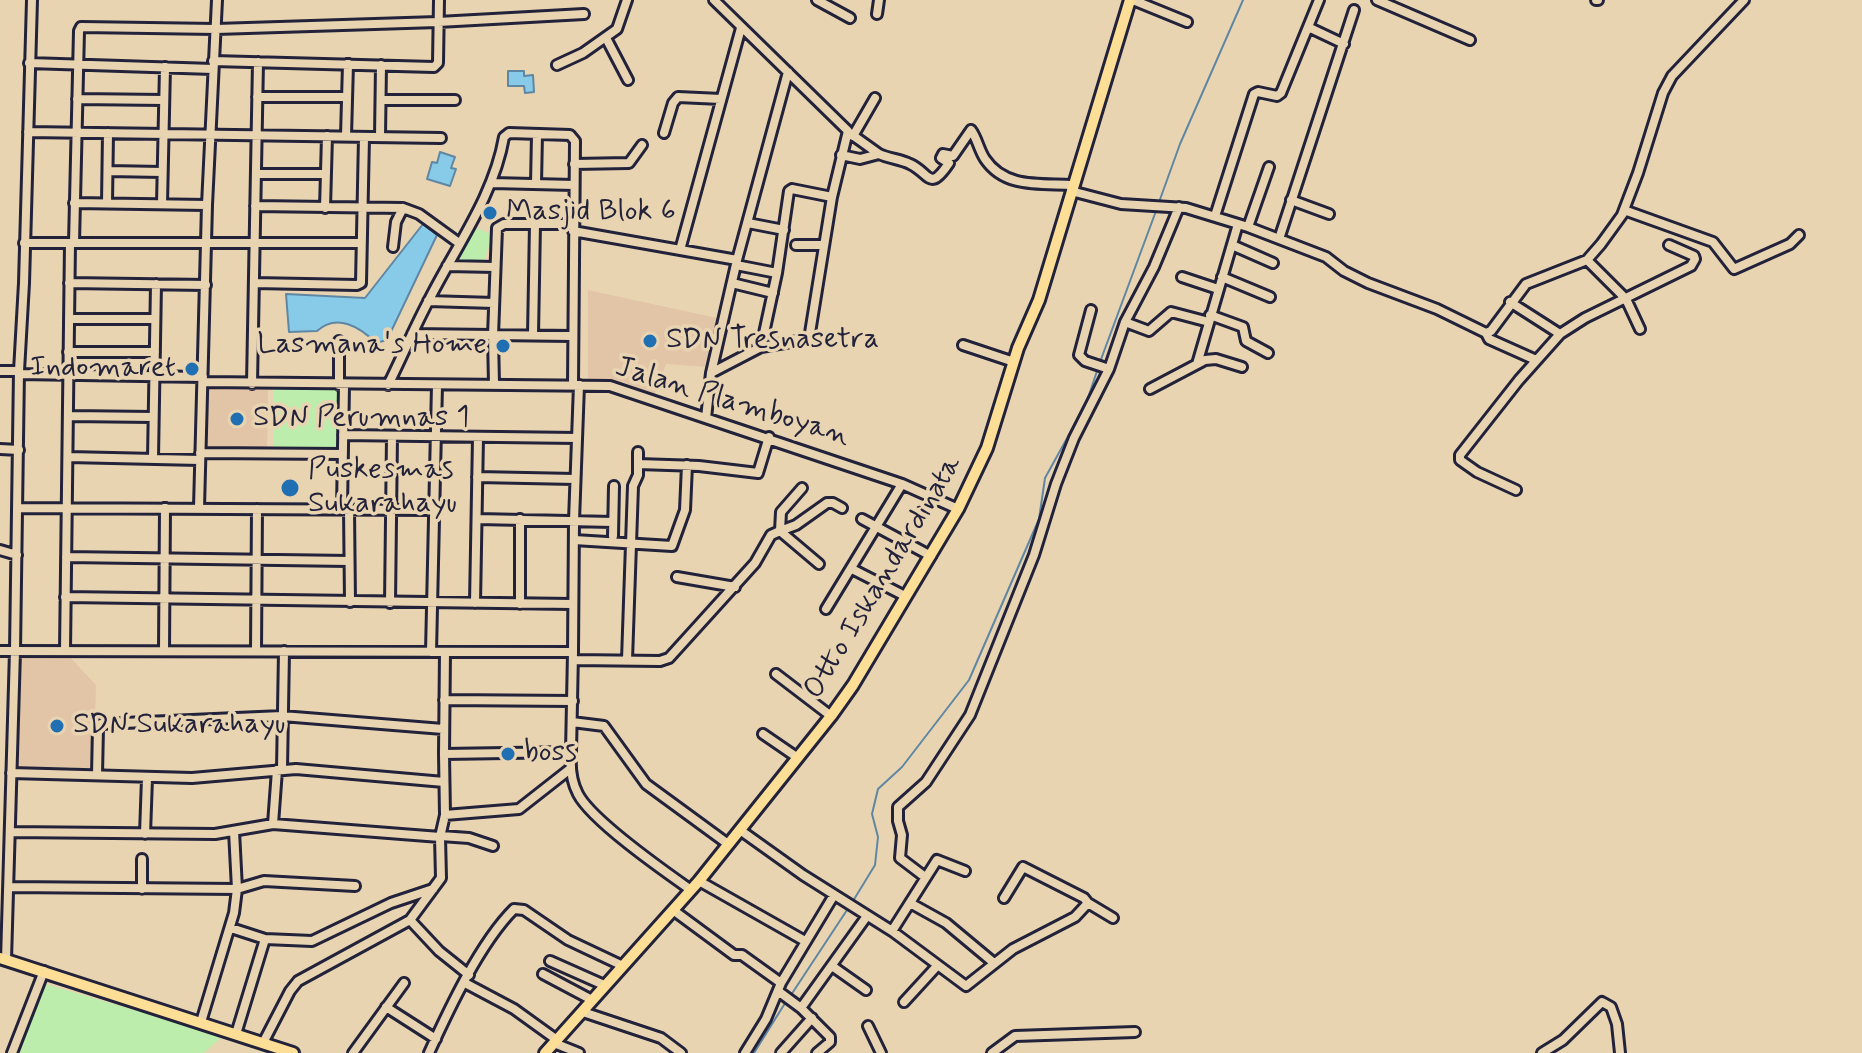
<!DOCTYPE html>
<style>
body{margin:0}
canvas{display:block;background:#e9d4b2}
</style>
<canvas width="1862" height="1053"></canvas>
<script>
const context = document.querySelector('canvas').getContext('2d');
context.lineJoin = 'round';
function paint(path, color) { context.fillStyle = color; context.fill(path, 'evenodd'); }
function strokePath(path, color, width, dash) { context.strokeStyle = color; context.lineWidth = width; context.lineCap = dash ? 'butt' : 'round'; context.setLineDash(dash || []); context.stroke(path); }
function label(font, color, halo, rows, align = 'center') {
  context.font = font + ' Mynerve,sans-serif'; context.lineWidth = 7; context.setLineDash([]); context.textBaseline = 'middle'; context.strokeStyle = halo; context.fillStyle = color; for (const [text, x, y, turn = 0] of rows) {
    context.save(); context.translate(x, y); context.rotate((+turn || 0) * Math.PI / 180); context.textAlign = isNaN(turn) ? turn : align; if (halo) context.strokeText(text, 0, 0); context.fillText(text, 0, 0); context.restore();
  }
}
const built = new Path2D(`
 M 588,290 L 717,318 L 707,367 L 666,364 L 655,394 L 622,382 L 588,379 Z
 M 207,388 L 268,389 L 267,450 L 206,449 Z
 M 21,654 L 68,655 L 96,685 L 94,768 L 17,767 Z`);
const green = new Path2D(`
 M 473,226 L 493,235 L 483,263 L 456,260 Z
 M 274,387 L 342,389 L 341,452 L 273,450 Z
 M 42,983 L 223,1036 L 204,1053 L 17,1053 Z`);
const water = new Path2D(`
 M 508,71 L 524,71 L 524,76 L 533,75 L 534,92 L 525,93 L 524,86 L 508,86 Z
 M 440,152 L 455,157 L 451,168 L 456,169 L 450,186 L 427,179 L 432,162 L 437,163 Z
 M 423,224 L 437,235 L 387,340 L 376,343 C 360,327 337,313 317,331 L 289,332 L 286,294 L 365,298 Z`);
const stream = new Path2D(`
 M 1158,205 L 1180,144 L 1243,0
 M 1100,362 L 1156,211
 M 853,901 L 875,865 L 878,837 L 872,814 L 878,789 L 902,767 L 969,680 L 1039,519 L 1045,478 L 1086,404 L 1098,368
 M 791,995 L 849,907
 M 754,1053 L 787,1000`);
const minor = new Path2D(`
 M 817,0 L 850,18
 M 1133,0 L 1187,22
 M 1377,0 L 1470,40
 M 1596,0 L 1598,0
 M 877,14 L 879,0
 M 1308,27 L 1344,44
 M 606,38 L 628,80
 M 213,61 L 434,67 L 438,63 L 439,0
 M 29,63 L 213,69
 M 557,65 L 583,53 L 617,29 L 627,0
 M 257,97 L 347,97
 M 77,99 L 164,100
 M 381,100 L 455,100
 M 28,132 L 441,138
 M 664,133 L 673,103 L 678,97 L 721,99
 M 851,134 L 879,154
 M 346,136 L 348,64
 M 853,136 L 875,98
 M 380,137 L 381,65
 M 841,155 L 860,159 L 879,154 C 890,159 900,159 910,164 C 930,173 929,193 949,163 L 941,158 L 943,154 L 953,156 L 971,130 C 977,138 979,150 985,159 C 1005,189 1041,183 1073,185
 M 574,164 L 629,163 L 642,145
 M 108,171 L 162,172
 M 256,174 L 326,174
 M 492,183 L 574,185
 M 536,184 L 537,134
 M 1071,191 L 1121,204 L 1186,208 L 1248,227 L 1326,257 L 1344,271 L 1368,283 L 1437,309 L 1486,333 L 1491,331 L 1526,284 L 1587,260 L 1601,244 L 1622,215 L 1638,173 L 1663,93 L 1672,76 L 1744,0
 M 1291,200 L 1329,214
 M 74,203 L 207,205
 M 107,203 L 108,133
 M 162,204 L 165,67
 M 255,206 L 403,208 L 419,214 L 459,243
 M 325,208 L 327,136
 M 1624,210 L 1713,242 L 1734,269 L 1790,244 L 1799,235
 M 1215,216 L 1254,94 L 1258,92 L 1277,96 L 1281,93 L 1319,0
 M 748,223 L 784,230
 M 1248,227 L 1269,167
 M 573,231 L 737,260
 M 1279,239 L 1354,10
 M 24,243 L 361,243
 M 74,243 L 79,31 L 81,27 L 216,29 L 438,22 L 584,14
 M 796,245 L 824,245
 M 1232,245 L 1273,263
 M 393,247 L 396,222 L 403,208
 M 680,250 L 741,28
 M 1587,260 L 1626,299 L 1640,329
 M 736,265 L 777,273
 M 447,266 L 495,267
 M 1182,277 L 1218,289
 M 1222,277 L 1270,297
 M 69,283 L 206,285
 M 254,283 L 357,285 L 361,283 L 364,137
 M 732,283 L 773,293
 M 428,301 L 494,303
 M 1510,302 L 1560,334
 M 1091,310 L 1079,355 L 1085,361 L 1109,369
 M 1210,315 L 1243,327 L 1246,341 L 1268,353
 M 69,319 L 155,319
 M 1125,322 L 1149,331 L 1171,312 L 1209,322
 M 1486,333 L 1489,339 L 1536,360
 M 412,334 L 572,336
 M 533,335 L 535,224
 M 339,341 L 339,385
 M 963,345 L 1014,362
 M 761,347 L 777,273 L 789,191 L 792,189 L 832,197
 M 68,352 L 155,352
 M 1197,364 L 1238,224
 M 0,371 L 19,371
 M 711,373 L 761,347 L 809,339 L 832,197 L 848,131 L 714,0
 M 19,374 L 203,377
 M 203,382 L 610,386 L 902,484 L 958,509
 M 252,384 L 258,62
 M 388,385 C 402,357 414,328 429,300 C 455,248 494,196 504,137 L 509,133 L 570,135 L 575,141 L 573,385
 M 494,385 L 493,336 L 497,228 L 504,224 L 573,224
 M 1150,389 L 1205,360 L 1216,359 L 1242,367
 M 69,416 L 153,417
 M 706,418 L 711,373 L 737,260 L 788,72
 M 343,435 L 577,438
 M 0,449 L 19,450
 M 200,453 L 343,454
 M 68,457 L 200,460
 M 153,458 L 156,284
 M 638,464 L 699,466 L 758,473 L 769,437
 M 477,477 L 575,479
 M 1516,490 L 1477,472 L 1460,460 L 1460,455 L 1519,380 L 1560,334 L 1585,318 L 1691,266 L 1695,259 L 1694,256 L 1669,245
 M 18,508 L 434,510
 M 199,508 L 207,205 L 217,0
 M 342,509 L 344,385
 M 349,509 L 350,602
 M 478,519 L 613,522
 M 520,519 L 520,604
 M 862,519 L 931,556
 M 613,536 L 614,486
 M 574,540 L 672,546 L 685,510 L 687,465
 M 0,550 L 17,555
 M 66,557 L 349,561
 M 819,564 L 780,531 L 796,525 L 827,503 L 833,503 L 842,508
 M 852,569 L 905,596
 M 677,577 L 735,587
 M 65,597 L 572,604
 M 390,603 L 392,436
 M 475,603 L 478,437
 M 826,609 L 902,484
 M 0,651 L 573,652 L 574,521 L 579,385
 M 65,651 L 70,243
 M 164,651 L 165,508
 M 256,651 L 257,509
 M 431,652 L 437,385
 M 445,652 L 444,754 L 571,752 L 573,652
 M 573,660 L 660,661 L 669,658 L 755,563 L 771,535 L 780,531 L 781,512 L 802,488
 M 627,660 L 633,486 L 638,475 L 638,452
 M 776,674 L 831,716
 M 444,700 L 573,701
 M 572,722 L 604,726 L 646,784 L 728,844
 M 763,734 L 798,758
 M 571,752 C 570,766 571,781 578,794 C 592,821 664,871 691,890
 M 282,769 L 284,651
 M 11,773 L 192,778 L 296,769 L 444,782
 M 97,775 L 98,727 L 101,724 L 282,716 L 443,729
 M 445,815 L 519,809 L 570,769
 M 273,824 L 277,770
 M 740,830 L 803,875 L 892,931 L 966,986 L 1013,949 L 1075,917 L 1088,903 L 1113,918
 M 10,832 L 215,834 L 273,824 L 440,837
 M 145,834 L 147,778
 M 441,836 L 469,838 L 493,846
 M 925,877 L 900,858 L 902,835 L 898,821 L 898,807 L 926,782 L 970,715 L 1034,555 L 1056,484 L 1074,438 L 1109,369 L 1125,322 L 1154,267 L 1179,207
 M 699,881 L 805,941
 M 9,887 L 237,889 L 264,881 L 355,886
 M 142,889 L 142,859
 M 1004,898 L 1023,867 L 1084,898 L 1088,903
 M 910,903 L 946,923 L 994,963
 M 673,910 L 734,955 L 742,955 L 781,983
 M 410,920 L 439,951 L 469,975
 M 231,928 L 265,939 L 312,941 L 391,903 L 433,889
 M 892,931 L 937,860 L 965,871
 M 6,960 L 15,651 L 19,371 L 24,283 L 32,0
 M 550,961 L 604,985
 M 832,966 L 866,990
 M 543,974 L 592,1000
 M 465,983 L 514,1009 L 557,1040
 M 778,991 L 801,1008 L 830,1037 L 830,1042 L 817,1053
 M 904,1002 L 937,966
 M 386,1007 L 436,1039
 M 801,1008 L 867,916
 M 583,1012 L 661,1038 L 681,1053
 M 201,1022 L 234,913 L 237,889 L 234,831
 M 868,1026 L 881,1053
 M 236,1034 L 265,939
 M 263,1043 L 290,991 L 298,981 L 410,920 L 441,878 L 440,837 L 445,815 L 444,754
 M 554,1043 L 579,1053
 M 12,1053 L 44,971
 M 353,1053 L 404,983
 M 429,1053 C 449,1009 480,943 514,909 L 524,910 L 568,940 L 623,966
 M 745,1053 L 766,1019 L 781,983 L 834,895
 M 781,1053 L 812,1018
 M 992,1053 L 1015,1036 L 1135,1032
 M 1542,1053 L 1563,1040 L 1602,1002 L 1611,1007 L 1617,1024 L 1620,1053`);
const major = new Path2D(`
 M 0,958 L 293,1053
 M 545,1053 L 699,881 L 831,716 L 853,685 L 958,509 L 987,448 L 1018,348 L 1039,300 L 1130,0`);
const markers = [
 [490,213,8,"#1f6fb2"],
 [650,341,8,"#1f6fb2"],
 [503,346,8,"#1f6fb2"],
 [192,369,8,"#1f6fb2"],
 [237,419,8,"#1f6fb2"],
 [290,488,10,"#1f6fb2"],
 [57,726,8,"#1f6fb2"],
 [508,754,8,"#1f6fb2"]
];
const poiNames = [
 ["Masjid Blok 6",506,213],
 ["SDN Tresnasetra",666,341],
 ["Lasmana's Home",487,346,"right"],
 ["Indomaret",176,369,"right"],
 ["SDN Perumnas 1",253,419],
 ["Puskesmas",308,471],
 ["Sukarahayu",308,505],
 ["SDN Sukarahayu",73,726],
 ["boss",524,754]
];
const streetNames = [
 ["Jalan Plamboyan",732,403,17],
 ["Otto Iskandardinata",884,578,-59]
];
paint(built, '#e2c5a7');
paint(green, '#bcedac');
paint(water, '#88cbe9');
strokePath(water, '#5f87a3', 2);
strokePath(stream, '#5f87a3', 2);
strokePath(minor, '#22223b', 14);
strokePath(major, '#22223b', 16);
strokePath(minor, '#e9d4b2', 8);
strokePath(major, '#fdde96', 10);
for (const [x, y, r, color] of markers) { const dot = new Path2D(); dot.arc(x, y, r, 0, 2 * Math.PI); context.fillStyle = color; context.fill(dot); strokePath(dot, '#e9d4b2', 3); }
label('30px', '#22223b', '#e9d4b2', poiNames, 'left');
label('30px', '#22223b', '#e9d4b2', streetNames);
</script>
